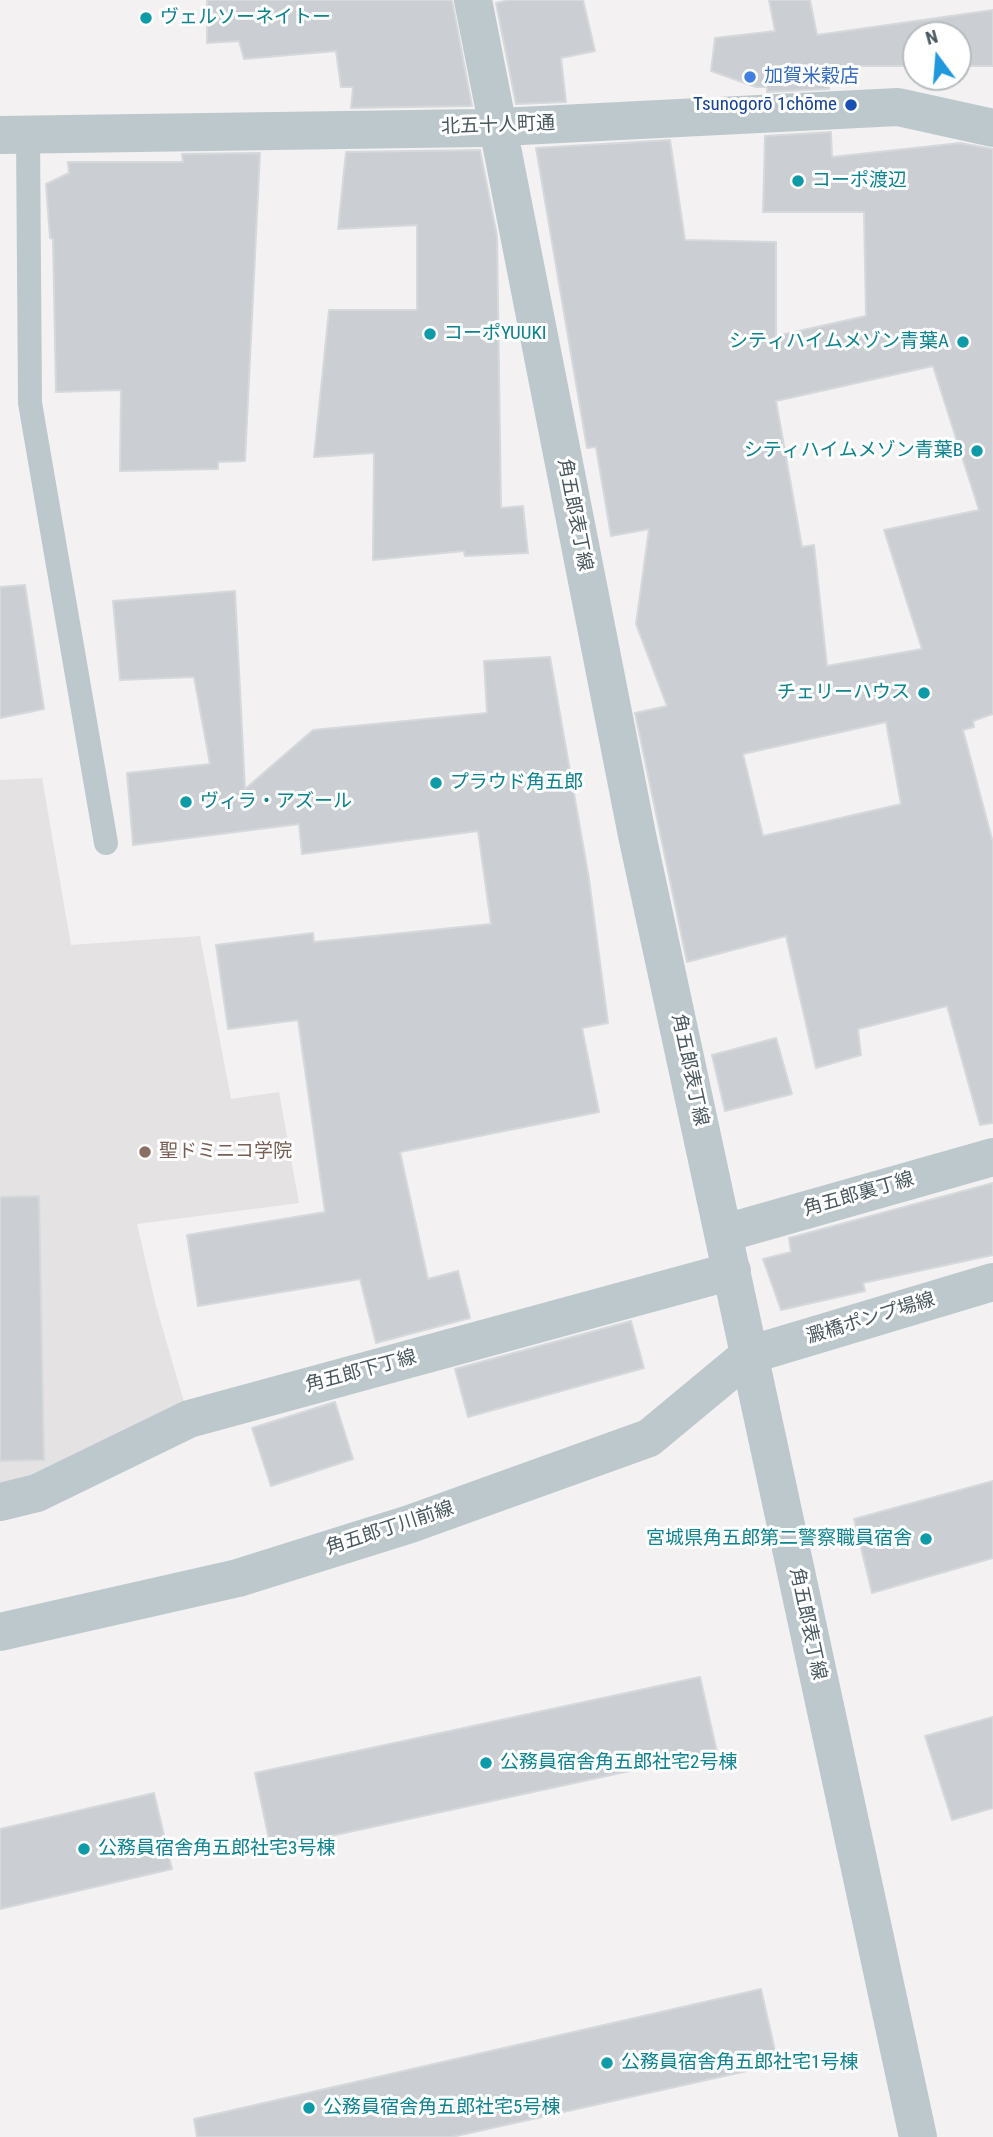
<!DOCTYPE html>
<meta charset="utf-8">
<style>
body{margin:0}
#map{position:relative;width:993px;height:2137px;overflow:hidden;background:#f3f1f2;font-family:"Roboto Condensed",sans-serif}
canvas{display:block}
.north{position:absolute;left:902px;top:21px;width:70px;height:70px;box-sizing:border-box;background:#fff;border:2px solid #b6bcbf;border-radius:50%;rotate:344deg;font-size:19px;font-weight:700;line-height:28px;text-align:center;color:#49585e}
.north::after{content:'';display:block;margin:auto;width:24px;height:32px;background:#2098de;clip-path:polygon(50% 0,100% 100%,50% 72%,0 100%)}
</style>
<div id="map">
<canvas width="993" height="2137"></canvas>
<div class="north">N</div>
</div>
<script>
const context = document.querySelector('canvas').getContext('2d');
context.lineJoin = 'round';
function paint(path, color) { context.fillStyle = color; context.fill(path, 'evenodd'); }
function strokePath(path, color, width, dash) { context.strokeStyle = color; context.lineWidth = width; context.lineCap = dash ? 'butt' : 'round'; context.setLineDash(dash || []); context.stroke(path); }
function label(font, color, halo, rows, align = 'center') {
  context.font = font + ' "Roboto Condensed","Noto Sans JP",sans-serif'; context.lineWidth = 6; context.setLineDash([]); context.textBaseline = 'middle'; context.strokeStyle = halo; context.fillStyle = color; for (const [text, x, y, turn = 0] of rows) {
    context.save(); context.translate(x, y); context.rotate((+turn || 0) * Math.PI / 180); context.textAlign = isNaN(turn) ? turn : align; if (halo) context.strokeText(text, 0, 0); context.fillText(text, 0, 0); context.restore();
  }
}
const education = new Path2D(`
 M 42,778 L 71,945 L 200,936 L 231,1099 L 279,1092 L 299,1203 L 137,1224 L 156,1306 L 189,1419 L 0,1502 L 0,780 Z`);
const building = new Path2D(`
 M 207,0 L 452,0 L 472,106 L 351,108 L 353,87 L 341,87 L 336,51 L 244,59 L 239,41 L 207,43 Z
 M 509,0 L 583,0 L 595,51 L 561,58 L 566,102 L 516,104 L 496,3 Z
 M 769,0 L 810,0 L 817,35 L 993,10 L 993,66 L 958,66 L 958,35 L 916,35 L 916,66 L 828,66 L 829,89 L 767,92 L 767,87 L 756,87 L 711,71 L 715,38 L 775,31 Z
 M 831,132 L 832,157 L 960,143 L 993,149 L 993,714 L 973,721 L 974,727 L 963,730 L 993,843 L 993,1123 L 980,1125 L 947,1006 L 858,1029 L 861,1055 L 816,1068 L 786,936 L 687,962 L 635,713 L 667,706 L 636,624 L 649,529 L 611,536 L 596,447 L 587,448 L 536,148 L 670,140 L 685,240 L 776,242 L 776,336 L 866,316 L 864,212 L 763,212 L 765,136 ZM 933,366 L 979,510 L 884,530 L 922,649 L 827,666 L 814,545 L 802,547 L 776,401 ZM 886,722 L 901,804 L 763,836 L 743,754 Z
 M 480,150 L 497,236 L 501,508 L 523,506 L 528,553 L 465,556 L 464,551 L 373,560 L 374,453 L 314,457 L 329,310 L 417,310 L 417,225 L 338,229 L 346,152 Z
 M 260,153 L 245,461 L 218,462 L 218,469 L 120,471 L 121,390 L 56,392 L 53,239 L 50,238 L 46,184 L 69,173 L 68,162 L 183,162 L 182,154 Z
 M 25,585 L 44,709 L 0,718 L 0,587 Z
 M 235,591 L 245,789 L 313,730 L 487,713 L 484,661 L 550,657 L 589,879 L 608,1023 L 582,1028 L 599,1112 L 400,1152 L 428,1279 L 458,1271 L 470,1318 L 376,1343 L 360,1279 L 198,1306 L 187,1235 L 325,1212 L 298,1020 L 228,1029 L 216,945 L 313,933 L 314,942 L 491,924 L 478,831 L 302,854 L 299,824 L 133,845 L 127,773 L 210,764 L 194,677 L 120,680 L 113,601 Z
 M 776,1038 L 792,1094 L 725,1111 L 712,1055 Z
 M 993,1183 L 993,1255 L 863,1283 L 865,1291 L 781,1310 L 763,1259 L 791,1252 L 789,1238 Z
 M 39,1196 L 44,1460 L 0,1461 L 0,1197 Z
 M 631,1321 L 644,1368 L 468,1417 L 455,1369 Z
 M 335,1402 L 353,1459 L 271,1486 L 252,1428 Z
 M 993,1481 L 993,1558 L 872,1593 L 854,1519 Z
 M 700,1677 L 717,1752 L 271,1849 L 255,1773 Z
 M 993,1717 L 993,1808 L 952,1820 L 925,1736 Z
 M 154,1793 L 172,1869 L 0,1909 L 0,1829 Z
 M 761,1989 L 778,2064 L 452,2137 L 197,2137 L 194,2119 Z`);
const lane = new Path2D(`
 M 28,135 L 30,403 L 106,843`);
const street = new Path2D(`
 M 473,0 L 637,835 L 918,2137
 M 0,135 L 481,128 L 898,107 L 993,128
 M 725,1233 L 993,1157
 M 0,1502 L 37,1493 L 189,1419 L 732,1271
 M 0,1632 L 238,1578 L 410,1524 L 649,1438 L 749,1355 L 993,1282`);
const markers = [
 [146,18,7,"#0f9aa8"],
 [750,77,7,"#3f7fe0"],
 [851,105,7,"#1a4fb4"],
 [798,181,7,"#0f9aa8"],
 [430,334,7,"#0f9aa8"],
 [963,342,7,"#0f9aa8"],
 [977,451,7,"#0f9aa8"],
 [924,693,7,"#0f9aa8"],
 [436,783,7,"#0f9aa8"],
 [186,802,7,"#0f9aa8"],
 [145,1152,7,"#8d6e63"],
 [926,1539,7,"#0f9aa8"],
 [486,1763,7,"#0f9aa8"],
 [84,1849,7,"#0f9aa8"],
 [607,2063,7,"#0f9aa8"],
 [309,2108,7,"#0f9aa8"]
];
const cultureNames = [
 ["ヴェルソーネイトー",160,18],
 ["コーポ渡辺",812,181],
 ["コーポYUUKI",444,334],
 ["シティハイムメゾン青葉A",949,342,"right"],
 ["シティハイムメゾン青葉B",963,451,"right"],
 ["チェリーハウス",910,693,"right"],
 ["プラウド角五郎",450,783],
 ["ヴィラ・アズール",200,802],
 ["宮城県角五郎第二警察職員宿舎",912,1539,"right"],
 ["公務員宿舎角五郎社宅2号棟",500,1763],
 ["公務員宿舎角五郎社宅3号棟",98,1849],
 ["公務員宿舎角五郎社宅1号棟",621,2063],
 ["公務員宿舎角五郎社宅5号棟",323,2108]
];
const shopNames = [
 ["加賀米穀店",764,77]
];
const transitNames = [
 ["Tsunogorō 1chōme",837,105]
];
const streetNames = [
 ["北五十人町通",498,126,-2],
 ["角五郎表丁線",574,515,79],
 ["角五郎表丁線",689,1070,78],
 ["角五郎裏丁線",859,1195,-16],
 ["澱橋ポンプ場線",871,1319,-17],
 ["角五郎下丁線",361,1372,-15],
 ["角五郎丁川前線",390,1529,-18],
 ["角五郎表丁線",807,1624,78]
];
const educationNames = [
 ["聖ドミニコ学院",159,1152]
];
paint(education, '#e4e2e3');
paint(building, '#cbcfd3');
strokePath(building, '#d5d9dc', 2);
strokePath(lane, '#bdc8cd', 24);
strokePath(street, '#bdc8cd', 38);
for (const [x, y, r, color] of markers) { const dot = new Path2D(); dot.arc(x, y, r, 0, 2 * Math.PI); context.fillStyle = color; context.fill(dot); strokePath(dot, '#fff', 2.5); }
label('19px', '#0d838f', '#fff', cultureNames, 'left');
label('19px', '#366cbe', '#fff', shopNames, 'left');
label('19px', '#164399', '#fff', transitNames, 'right');
label('19px', '#49585e', '#fff', streetNames);
label('19px', '#785e54', '#fff', educationNames, 'left');
</script>
